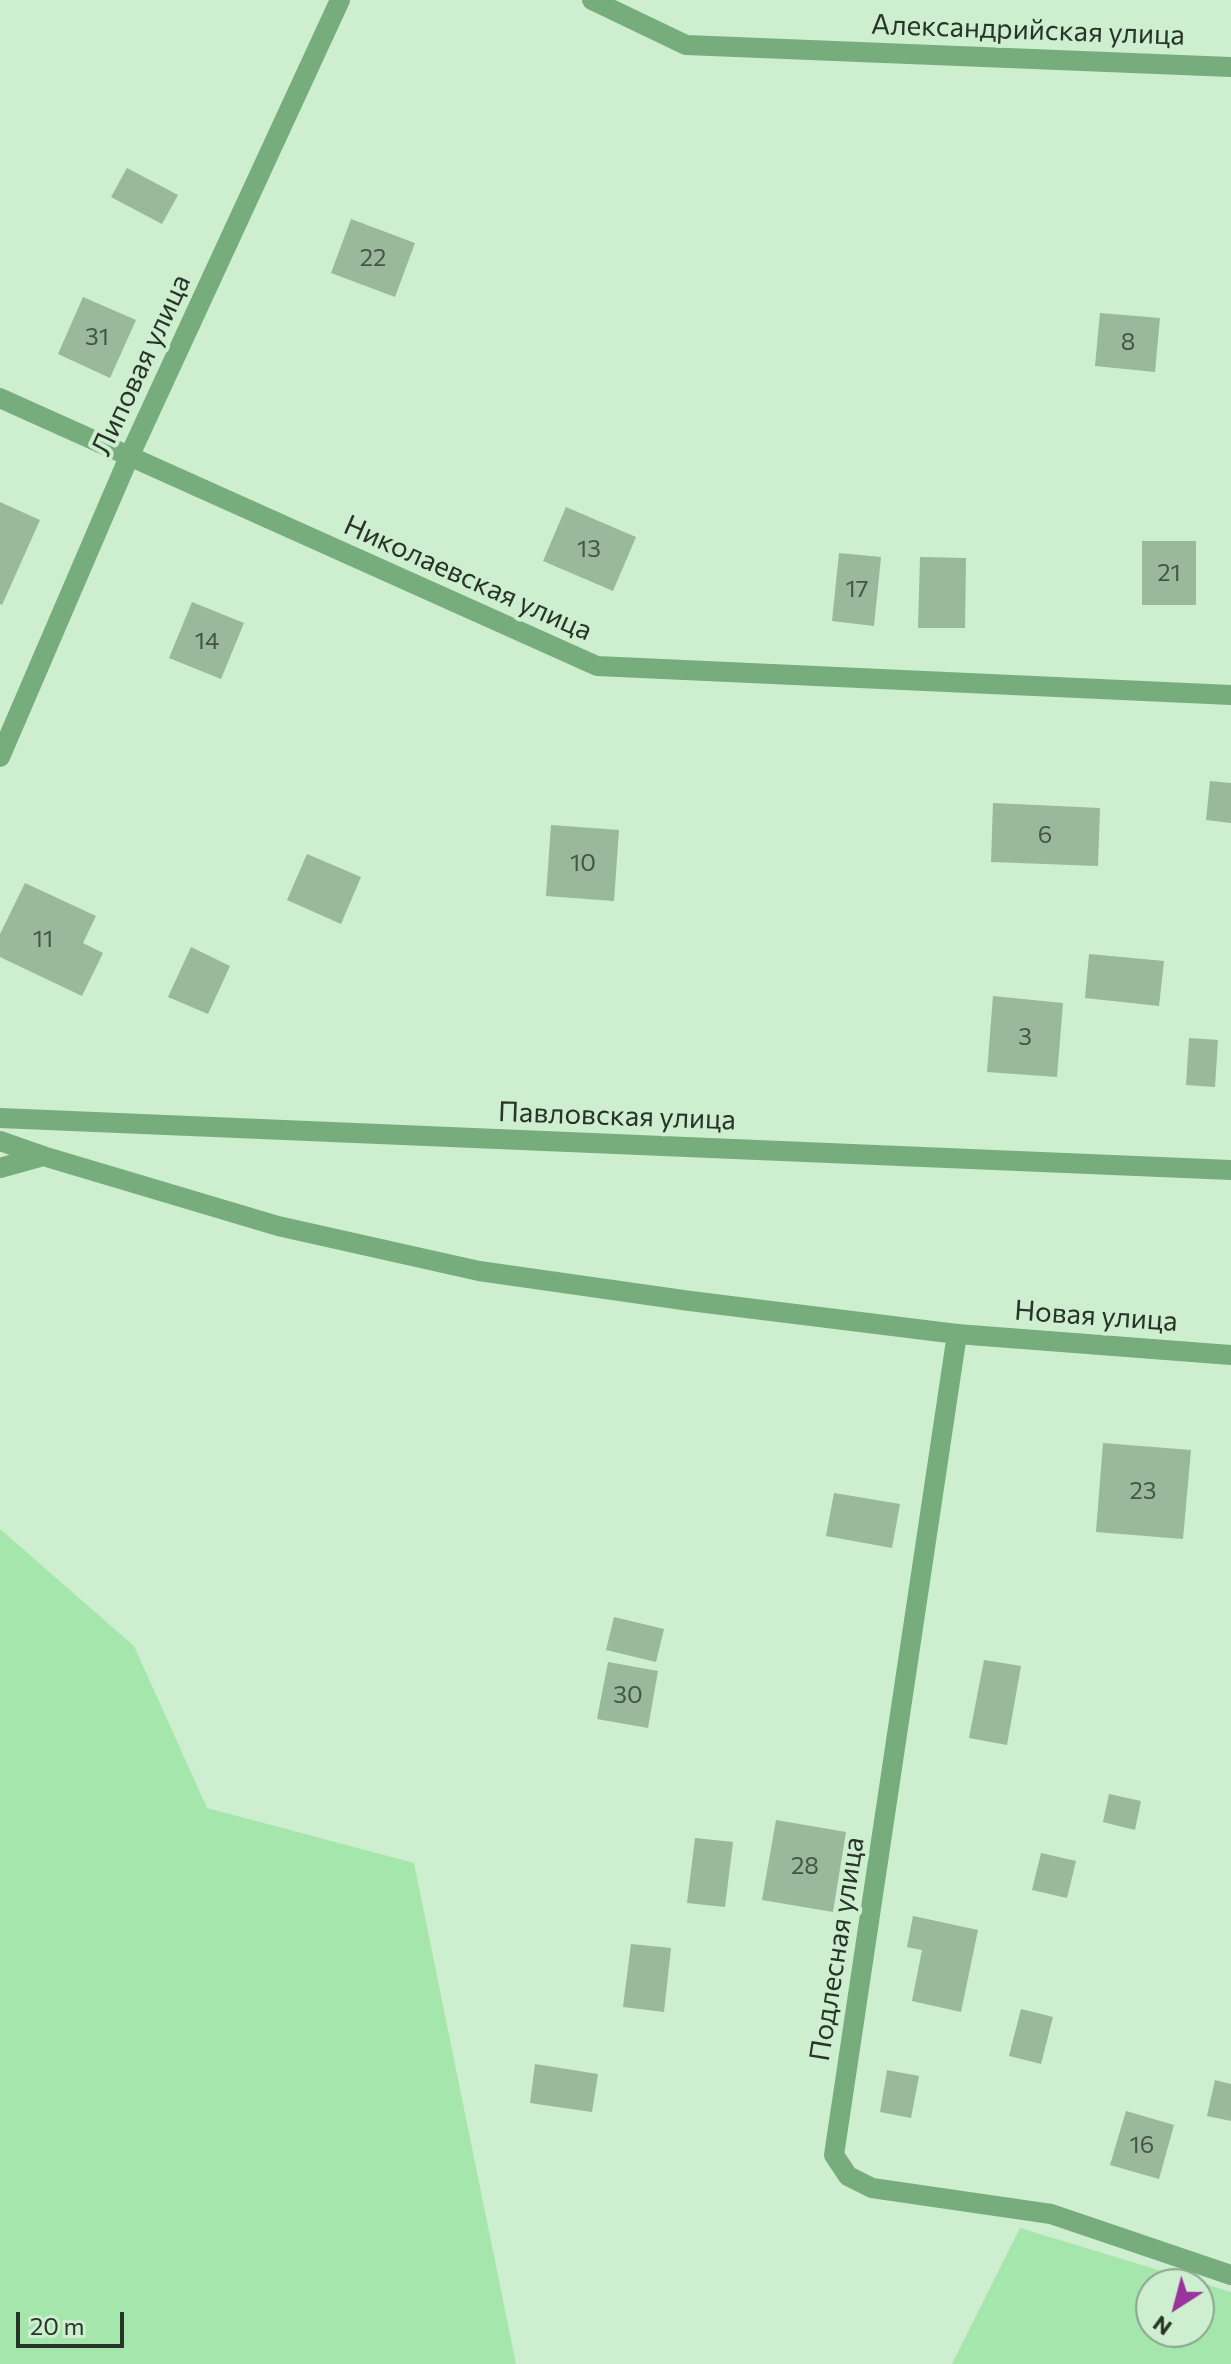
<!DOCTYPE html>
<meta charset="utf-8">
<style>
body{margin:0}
#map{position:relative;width:1231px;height:2364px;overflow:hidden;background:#cdeecf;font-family:Commissioner,sans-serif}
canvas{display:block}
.north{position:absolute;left:1135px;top:2268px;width:80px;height:80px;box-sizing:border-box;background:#cdeecf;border:2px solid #8ba48d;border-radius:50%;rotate:216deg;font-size:22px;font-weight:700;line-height:32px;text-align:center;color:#283429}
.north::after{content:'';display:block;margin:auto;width:28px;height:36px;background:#99359a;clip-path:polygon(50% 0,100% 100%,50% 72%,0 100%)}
.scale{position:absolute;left:16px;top:2312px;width:108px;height:36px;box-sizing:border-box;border:4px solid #283429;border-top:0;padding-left:10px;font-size:24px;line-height:28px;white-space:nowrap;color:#283429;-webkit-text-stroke:6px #cdeecf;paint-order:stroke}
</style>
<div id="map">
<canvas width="1231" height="2364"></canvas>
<div class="north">N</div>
<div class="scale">20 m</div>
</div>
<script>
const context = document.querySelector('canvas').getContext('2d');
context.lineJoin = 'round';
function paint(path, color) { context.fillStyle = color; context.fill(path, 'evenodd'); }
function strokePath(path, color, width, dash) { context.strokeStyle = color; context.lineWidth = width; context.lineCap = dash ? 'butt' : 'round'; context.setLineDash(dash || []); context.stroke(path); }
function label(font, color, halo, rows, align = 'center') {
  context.font = font + ' Commissioner,sans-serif'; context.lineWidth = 8; context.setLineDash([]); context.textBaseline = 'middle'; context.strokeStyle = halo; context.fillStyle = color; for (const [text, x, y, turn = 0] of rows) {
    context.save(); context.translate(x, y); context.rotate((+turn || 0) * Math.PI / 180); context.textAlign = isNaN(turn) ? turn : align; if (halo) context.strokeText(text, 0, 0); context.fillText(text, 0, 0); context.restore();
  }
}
const green = new Path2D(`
 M 0,1529 L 134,1646 L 207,1808 L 414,1863 L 516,2364 L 0,2364 Z
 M 1020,2228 L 1231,2292 L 1231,2364 L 952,2364 ZM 1199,2284 L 1199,2332 L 1151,2332 L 1151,2284 Z`);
const building = new Path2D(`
 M 127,168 L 178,195 L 162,224 L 111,197 Z
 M 351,219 L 415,243 L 395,297 L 331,273 Z
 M 83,297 L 136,320 L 110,378 L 58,354 Z
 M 1100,313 L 1160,318 L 1155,372 L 1095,366 Z
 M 0,502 L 40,520 L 2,605 L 0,604 Z
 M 566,507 L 636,537 L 613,591 L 543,561 Z
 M 1142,541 L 1196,541 L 1196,605 L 1142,605 Z
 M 839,553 L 881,557 L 874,626 L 832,621 Z
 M 920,557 L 966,558 L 965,628 L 918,628 Z
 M 192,602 L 244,623 L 221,679 L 169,658 Z
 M 1210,781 L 1231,783 L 1231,823 L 1206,820 Z
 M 993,803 L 1100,808 L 1098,866 L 991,862 Z
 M 551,825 L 619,830 L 614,901 L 546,896 Z
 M 307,854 L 361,877 L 341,924 L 287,900 Z
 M 25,883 L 96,916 L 83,943 L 103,953 L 82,996 L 0,957 L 0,934 Z
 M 191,947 L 230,966 L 208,1014 L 168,997 Z
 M 1089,954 L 1164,961 L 1159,1006 L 1085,998 Z
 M 993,996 L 1063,1003 L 1057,1077 L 987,1072 Z
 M 1189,1038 L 1218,1040 L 1215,1087 L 1186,1085 Z
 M 1103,1443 L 1191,1450 L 1183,1539 L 1096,1532 Z
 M 834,1493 L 900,1504 L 892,1548 L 826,1536 Z
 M 614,1617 L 664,1629 L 656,1662 L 606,1650 Z
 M 984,1660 L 1021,1666 L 1007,1745 L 969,1738 Z
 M 608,1662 L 658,1671 L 648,1728 L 597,1719 Z
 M 1109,1794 L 1141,1801 L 1135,1830 L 1103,1822 Z
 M 776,1820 L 846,1832 L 833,1912 L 762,1900 Z
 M 695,1838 L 733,1842 L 725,1907 L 687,1903 Z
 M 1041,1853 L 1076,1861 L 1067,1898 L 1032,1890 Z
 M 913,1916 L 978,1930 L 961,2012 L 912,2001 L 922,1950 L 907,1947 Z
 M 631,1944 L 671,1948 L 664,2012 L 623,2007 Z
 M 1021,2009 L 1053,2017 L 1041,2064 L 1009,2056 Z
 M 535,2064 L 598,2074 L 592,2112 L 530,2103 Z
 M 887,2070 L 919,2076 L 911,2118 L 880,2112 Z
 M 1215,2080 L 1231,2084 L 1231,2121 L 1207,2116 Z
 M 1126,2111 L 1174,2125 L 1159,2179 L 1110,2165 Z`);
const minor = new Path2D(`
 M 592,0 L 686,45 L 1231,67
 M 0,398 L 597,666 L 1231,695
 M 0,757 L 129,457 L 340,0
 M 0,1118 L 1231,1170
 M 0,1141 L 43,1156
 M 957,1334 L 834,2155 L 848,2176 L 872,2188 L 1051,2214 L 1231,2275`);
const tertiary = new Path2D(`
 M 0,1168 L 43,1156 L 278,1226 L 479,1271 L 690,1301 L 957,1334 L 1231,1355`);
const numberNames = [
 ["22",373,258],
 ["31",97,337],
 ["8",1128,342],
 ["13",589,549],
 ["21",1169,573],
 ["17",857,589],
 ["14",207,641],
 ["6",1045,835],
 ["10",583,863],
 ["11",43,939],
 ["3",1025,1037],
 ["23",1143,1491],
 ["30",628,1695],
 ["28",805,1866],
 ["16",1142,2145]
];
const streetNames = [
 ["Александрийская улица",1028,30,2],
 ["Липовая улица",141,365,-65],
 ["Николаевская улица",468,578,24],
 ["Павловская улица",617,1116,2],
 ["Новая улица",1096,1316,4],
 ["Подлесная улица",837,1949,-81]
];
paint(green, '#a5e6ac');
paint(building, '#99b89c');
strokePath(minor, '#77ac7d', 20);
strokePath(tertiary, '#77ac7d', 20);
label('24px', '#445546', null, numberNames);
label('28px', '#283429', '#cdeecf', streetNames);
</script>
